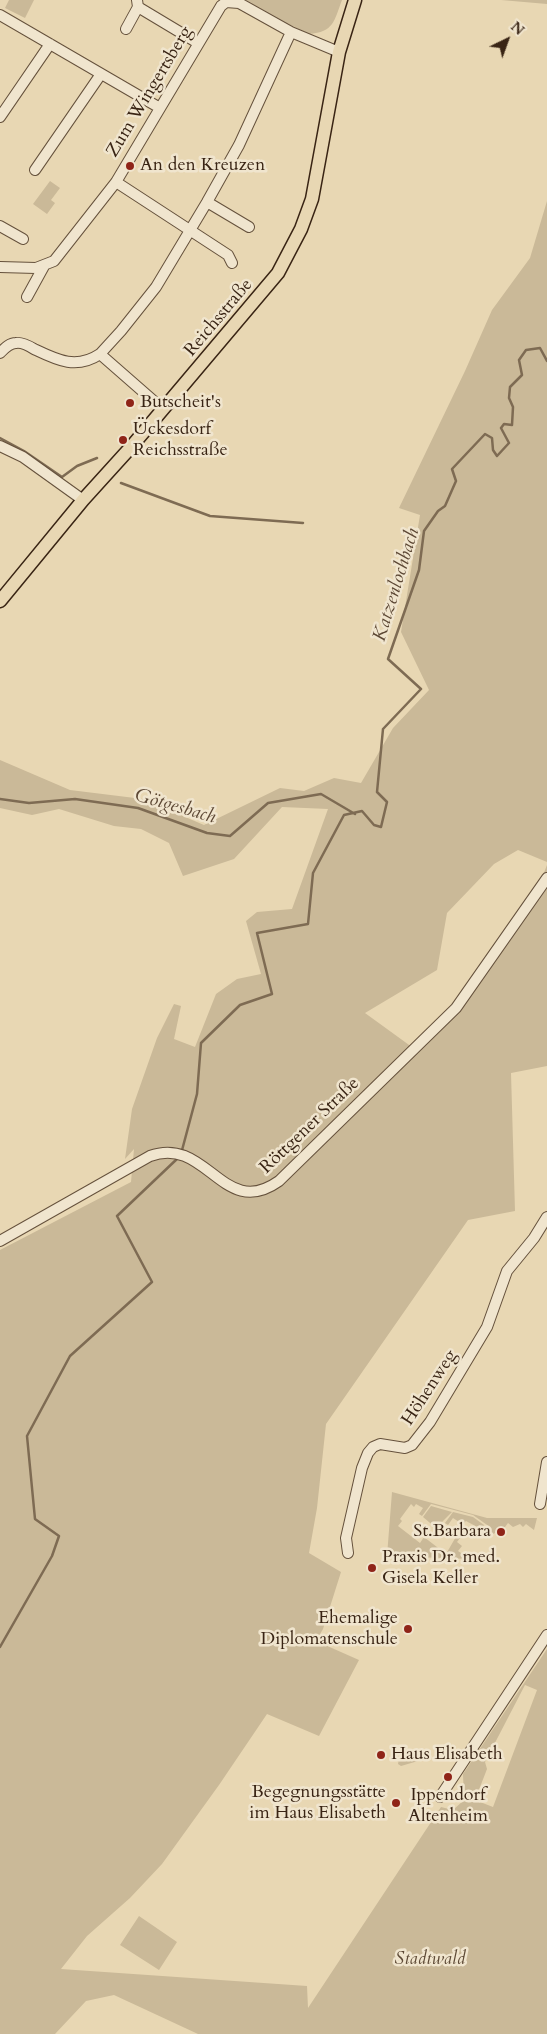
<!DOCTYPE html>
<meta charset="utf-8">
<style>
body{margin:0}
#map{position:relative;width:547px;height:2034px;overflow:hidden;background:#e8d7b3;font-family:Cardo,serif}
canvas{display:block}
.north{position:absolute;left:482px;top:15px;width:50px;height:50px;-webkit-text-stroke:4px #f0e5ce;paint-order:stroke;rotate:42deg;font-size:14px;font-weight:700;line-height:20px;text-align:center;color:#392414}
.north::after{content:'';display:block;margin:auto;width:18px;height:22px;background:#392414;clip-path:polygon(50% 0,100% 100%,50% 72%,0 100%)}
</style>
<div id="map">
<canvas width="547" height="2034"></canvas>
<div class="north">N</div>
</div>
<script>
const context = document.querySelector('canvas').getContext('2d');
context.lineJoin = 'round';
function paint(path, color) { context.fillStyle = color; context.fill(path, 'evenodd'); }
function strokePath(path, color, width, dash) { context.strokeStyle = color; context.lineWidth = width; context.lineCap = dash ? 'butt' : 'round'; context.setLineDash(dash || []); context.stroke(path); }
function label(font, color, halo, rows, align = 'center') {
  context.font = font + ' Cardo,serif'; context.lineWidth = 5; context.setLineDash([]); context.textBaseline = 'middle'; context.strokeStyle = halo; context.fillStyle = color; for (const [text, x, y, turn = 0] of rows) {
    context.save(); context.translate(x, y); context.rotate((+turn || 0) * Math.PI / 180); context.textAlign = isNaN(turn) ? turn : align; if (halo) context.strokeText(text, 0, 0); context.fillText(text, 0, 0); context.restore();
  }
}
const green = new Path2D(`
 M 9,0 L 34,0 L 25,18 L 5,8 Z
 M 239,0 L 342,0 C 334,21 334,32 309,34 Z
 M 501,0 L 547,0 L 547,4 Z
 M 50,181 L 60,188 L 51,200 L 55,203 L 47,214 L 33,204 Z
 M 547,201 L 547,862 L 518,850 L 494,864 L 447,913 L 437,970 L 365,1013 L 416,1050 L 460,1007 L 532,903 L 547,865 L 547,1066 L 511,1073 L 515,1211 L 468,1220 L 326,1424 L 317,1508 L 309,1553 L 341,1572 L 323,1629 L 316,1641 L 359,1660 L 319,1736 L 267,1714 L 219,1785 L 162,1864 L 130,1898 L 87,1936 L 61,1969 L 307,1986 L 308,2008 L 441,1807 L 453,1810 L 464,1800 L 463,1774 L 547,1649 L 547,2034 L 198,2034 L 114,1995 L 86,2001 L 55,2034 L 0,2034 L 0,1250 L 131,1182 L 134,1149 L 125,1159 L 132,1109 L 157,1038 L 174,1004 L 181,1006 L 174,1039 L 195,1047 L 216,994 L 237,979 L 261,974 L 246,921 L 257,912 L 292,909 L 328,809 L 282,807 L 234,859 L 183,876 L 169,843 L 141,829 L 114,826 L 59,809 L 32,815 L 0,808 L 0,760 L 70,790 L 143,799 L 204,825 L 280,788 L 304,791 L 334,778 L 361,783 L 393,728 L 429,690 L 401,632 L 420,515 L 399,508 L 465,371 L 492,310 L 530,258 ZM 525,1685 L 537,1690 L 493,1807 L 475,1800 L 487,1769 L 485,1762 Z
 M 392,1492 L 487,1518 L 537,1518 L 534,1530 L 526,1524 L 523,1527 L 520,1524 L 513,1527 L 508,1523 L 505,1527 L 497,1528 L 495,1533 L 490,1536 L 486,1533 L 490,1527 L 473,1515 L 431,1504 L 422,1516 L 419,1514 L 423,1508 L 416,1504 L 414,1507 L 411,1504 L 400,1519 L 402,1521 L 398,1526 L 420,1543 L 424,1537 L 446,1554 L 457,1535 L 460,1538 L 457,1542 L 462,1546 L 458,1551 L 470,1559 L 387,1556 Z
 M 431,1506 L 452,1512 L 436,1528 L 423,1517 Z
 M 453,1512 L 473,1517 L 484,1525 L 481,1529 L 466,1521 L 464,1523 L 459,1522 L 453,1518 L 448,1525 L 445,1523 Z
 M 402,1754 L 416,1757 L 418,1761 L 401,1766 L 398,1764 L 399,1759 Z
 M 139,1916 L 177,1942 L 159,1970 L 120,1945 Z`);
const stream = new Path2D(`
 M 0,438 L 24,451 L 62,477 L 77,466 L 97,458
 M 121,483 L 210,516 L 303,523
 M 0,799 L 29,803 L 75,799 L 138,808 L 207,833 L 230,836 L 268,803 L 321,794 L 355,814
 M 181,1154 L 197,1094 L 201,1043 L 240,1005 L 272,994 L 257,933 L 308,924 L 313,873 L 344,815 L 362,811 L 374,825 L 381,827 L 387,802 L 377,792 L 383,729 L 421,689 L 388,659 L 419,570 L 424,531 L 438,511 L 445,506 L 456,481 L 452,469 L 485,434 L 492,438 L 493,450 L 497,456 L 509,443 L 501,428 L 504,424 L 512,425 L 513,407 L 509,398 L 510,387 L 522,375 L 519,360 L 526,350 L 540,348 L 547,361
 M 0,1647 L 52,1556 L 59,1536 L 35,1519 L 27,1436 L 70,1356 L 152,1282 L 117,1216 L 178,1158`);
const minor = new Path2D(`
 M 137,0 L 138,7 L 198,43
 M 0,15 L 160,108
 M 126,29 L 138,7
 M 0,117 L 50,44
 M 35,170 L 101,74
 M 116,182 L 228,255 L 232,263
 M 207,202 L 249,227
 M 0,226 L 23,239
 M 0,267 L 36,268 L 54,261 L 116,182 L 221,6 L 226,2 L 239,3 L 291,32 L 339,52
 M 27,297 L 44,266
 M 0,353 C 4,349 9,343 16,343 C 22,342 29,346 34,349 C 57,360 76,370 100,354 L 156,403
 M 100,354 L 121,331 L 156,287 L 207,202 L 239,145 L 291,32
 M 0,446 L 23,457 L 83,500
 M 0,1241 L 150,1156 C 207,1135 223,1221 279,1181 L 456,1008 L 547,878
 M 540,1504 L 547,1462
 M 348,1553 L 346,1538 L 362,1468 L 368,1453 L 373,1447 L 380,1444 L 405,1448 L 412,1445 L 430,1422 L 487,1327 L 507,1271 L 534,1238 L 547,1217
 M 440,1797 L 547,1635`);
const major = new Path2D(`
 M 0,601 L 83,500 L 131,447 L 278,273 L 301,229 L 312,199 L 339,52 L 355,0`);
const markers = [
 [130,166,5,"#8f2418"],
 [130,403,5,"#8f2418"],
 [123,440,5,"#8f2418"],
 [501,1532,5,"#8f2418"],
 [372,1568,5,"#8f2418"],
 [408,1629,5,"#8f2418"],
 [381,1755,5,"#8f2418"],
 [448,1777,5,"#8f2418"],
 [396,1803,5,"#8f2418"]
];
const streetNames = [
 ["Zum Wingertsberg",150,92,-59],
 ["Reichsstraße",219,318,-50],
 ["Röttgener Straße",310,1126,-44],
 ["Höhenweg",430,1388,-57]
];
const poiNames = [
 ["An den Kreuzen",140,166],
 ["Butscheit's",140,403],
 ["Ückesdorf",133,430],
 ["Reichsstraße",133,451],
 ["St.Barbara",491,1532,"right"],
 ["Praxis Dr. med.",382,1558],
 ["Gisela Keller",382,1579],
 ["Ehemalige",398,1619,"right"],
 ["Diplomatenschule",398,1640,"right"],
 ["Haus Elisabeth",391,1755],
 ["Begegnungsstätte",386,1793,"right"],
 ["im Haus Elisabeth",386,1814,"right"],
 ["Ippendorf",448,1796,"center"],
 ["Altenheim",448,1817,"center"]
];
const parkNames = [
 ["Stadtwald",430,1960]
];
const waterNames = [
 ["Katzenlochbach",397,585,-73],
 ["Götgesbach",175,807,16]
];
paint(green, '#cab998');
strokePath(stream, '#7e6b53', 2.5);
strokePath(minor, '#65513c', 12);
strokePath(major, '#392414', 15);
strokePath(minor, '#f0e5ce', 10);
strokePath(major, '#e8d7b3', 12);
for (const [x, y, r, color] of markers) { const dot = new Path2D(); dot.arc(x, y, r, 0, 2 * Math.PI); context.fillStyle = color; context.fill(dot); strokePath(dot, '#f0e5ce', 2); }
label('18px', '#392414', '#f0e5ce', streetNames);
label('18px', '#392414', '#f0e5ce', poiNames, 'left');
label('italic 18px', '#5d4935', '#f0e5ce', parkNames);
label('italic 19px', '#5c4734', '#f0e5ce', waterNames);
</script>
